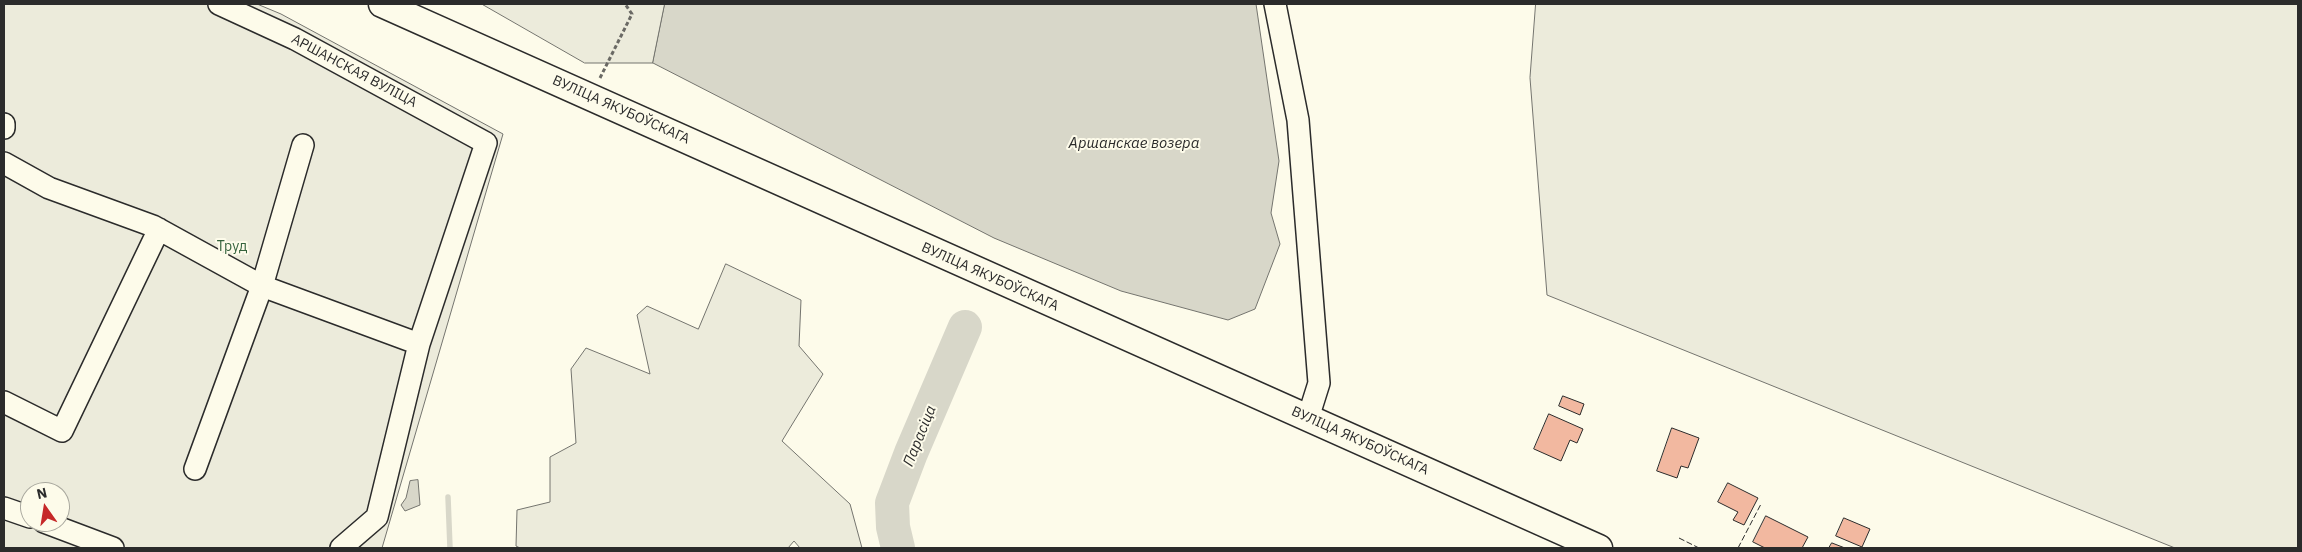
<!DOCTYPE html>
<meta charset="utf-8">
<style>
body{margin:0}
#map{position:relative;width:2302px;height:552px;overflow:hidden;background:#fdfbea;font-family:"IBM Plex Sans",sans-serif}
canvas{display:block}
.frame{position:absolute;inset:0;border:5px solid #2b2b2b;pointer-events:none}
.north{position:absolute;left:20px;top:482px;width:50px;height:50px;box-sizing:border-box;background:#fdfbea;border:1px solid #a9a89e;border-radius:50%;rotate:347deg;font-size:14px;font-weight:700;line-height:20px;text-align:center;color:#2b2b2b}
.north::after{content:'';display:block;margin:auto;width:18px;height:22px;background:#c62828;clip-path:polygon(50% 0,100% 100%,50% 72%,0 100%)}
</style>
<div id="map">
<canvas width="2302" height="552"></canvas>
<div class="frame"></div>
<div class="north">N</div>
</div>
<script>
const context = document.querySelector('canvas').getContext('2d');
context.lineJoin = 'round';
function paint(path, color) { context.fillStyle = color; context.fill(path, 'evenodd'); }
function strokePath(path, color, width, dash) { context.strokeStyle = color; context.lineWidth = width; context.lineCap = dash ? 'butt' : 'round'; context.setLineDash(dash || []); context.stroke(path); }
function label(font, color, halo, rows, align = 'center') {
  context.font = font + ' "IBM Plex Sans",sans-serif'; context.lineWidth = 4; context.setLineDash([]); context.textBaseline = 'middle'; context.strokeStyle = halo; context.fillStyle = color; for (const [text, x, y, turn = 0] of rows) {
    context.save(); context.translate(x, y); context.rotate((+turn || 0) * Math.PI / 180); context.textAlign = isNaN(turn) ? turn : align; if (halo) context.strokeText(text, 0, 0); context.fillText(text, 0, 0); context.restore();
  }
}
const green = new Path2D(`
 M 4,4 L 257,4 L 281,14 L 503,134 L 382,548 L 4,548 ZM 30,492 L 60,492 L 60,522 L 30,522 Z
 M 482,4 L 665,4 L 653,63 L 585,63 Z
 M 1536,4 L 2298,4 L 2298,548 L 2175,548 L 1547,295 L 1530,78 Z
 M 726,264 L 801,300 L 799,346 L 823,374 L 782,441 L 850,504 L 862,548 L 800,548 L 794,541 L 788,548 L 520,548 L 516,546 L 517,510 L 550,502 L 550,457 L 576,443 L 571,369 L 586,348 L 650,374 L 637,315 L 647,306 L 698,329 Z`);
const water = new Path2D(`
 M 665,4 L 1256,4 L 1279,161 L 1271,213 L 1280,244 L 1255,309 L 1228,320 L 1121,291 L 994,238 L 653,63 Z
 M 418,480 L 420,505 L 405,511 L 401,505 L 406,498 L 410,481 Z`);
const stream = new Path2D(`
 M 448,497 L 450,548`);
const river = new Path2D(`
 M 898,548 L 893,527 L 892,503 L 911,453 L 965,327`);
const building = new Path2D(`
 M 1563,396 L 1584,404 L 1580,415 L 1559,406 Z
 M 1549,414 L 1583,429 L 1577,443 L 1570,440 L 1561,461 L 1534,449 Z
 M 1672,428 L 1699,438 L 1688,468 L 1681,466 L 1677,478 L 1657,471 Z
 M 1728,483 L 1758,498 L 1744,525 L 1733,520 L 1738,512 L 1718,502 Z
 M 1766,516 L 1808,537 L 1802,548 L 1765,548 L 1753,542 Z
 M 1844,518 L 1870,529 L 1862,547 L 1836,536 Z
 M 1832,543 L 1845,548 L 1829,548 Z`);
const path = new Path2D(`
 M 600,78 L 632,14 L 625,4`);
const minor = new Path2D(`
 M 219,4 L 295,39 L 486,143 L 419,344 L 377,517 L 341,548
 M 1275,4 L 1298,120 L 1319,383 L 1308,418
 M 4,124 L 4,128
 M 4,163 L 49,188 L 153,226 L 262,286 L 419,344
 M 4,402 L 62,431 L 159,229
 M 195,469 L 262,286 L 303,145
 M 4,508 L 30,517
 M 44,522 L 113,548`);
const major = new Path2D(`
 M 382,4 L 1599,548`);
const fence = new Path2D(`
 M 1679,538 L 1699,548
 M 1738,548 L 1761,504`);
const streetNames = [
 ["АРШАНСКАЯ ВУЛІЦА",354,71,28],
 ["ВУЛІЦА ЯКУБОЎСКАГА",621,110,24],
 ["ВУЛІЦА ЯКУБОЎСКАГА",990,277,24],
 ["ВУЛІЦА ЯКУБОЎСКАГА",1360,441,24]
];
const parkNames = [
 ["Труд",232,247]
];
const waterNames = [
 ["Аршанскае возера",1134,144],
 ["Парасіца",920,436,-68]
];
paint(green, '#ecebdb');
strokePath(green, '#74746e', 1);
paint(water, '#d8d7c9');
strokePath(water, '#74746e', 1);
strokePath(stream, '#d8d7c9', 5.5);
strokePath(river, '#d8d7c9', 34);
paint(building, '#f2b8a0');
strokePath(building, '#2b2b2b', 1);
strokePath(minor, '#2b2b2b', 24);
strokePath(major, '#2b2b2b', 29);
strokePath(path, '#6a6964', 3, [4, 2.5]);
strokePath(minor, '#fdfbea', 21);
strokePath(major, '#fdfbea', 26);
strokePath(fence, '#2b2b2b', 1, [6, 2.5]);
label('14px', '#2b2b2b', '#fdfbea', streetNames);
label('14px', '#34623c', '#fdfbea', parkNames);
label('italic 15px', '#2b2b2b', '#fdfbea', waterNames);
</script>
